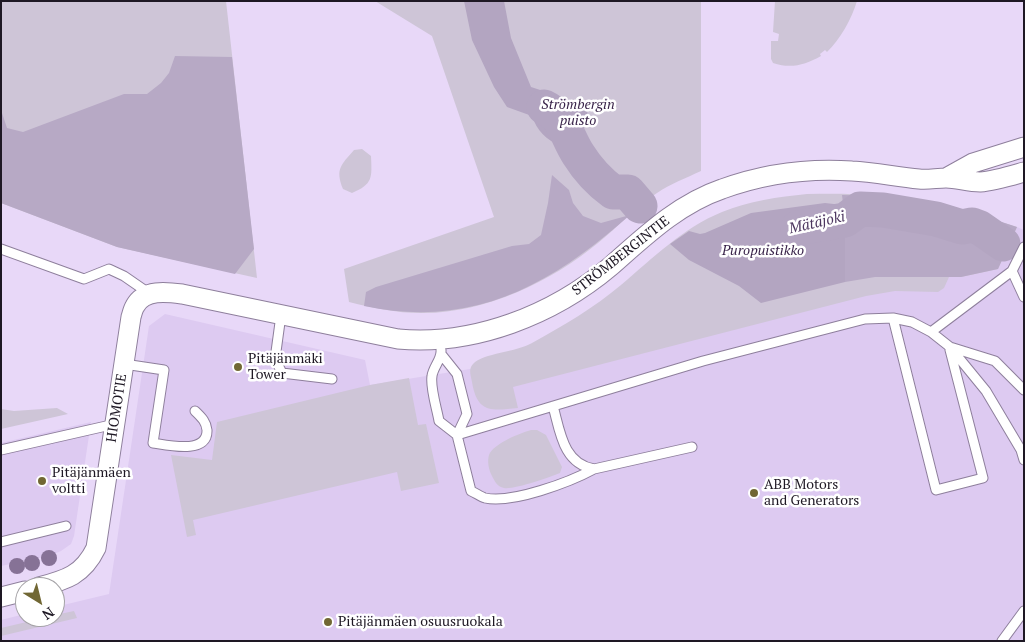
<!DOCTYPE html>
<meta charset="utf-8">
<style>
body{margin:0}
#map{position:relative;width:1025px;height:642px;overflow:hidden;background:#e8d8f8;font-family:"PT Serif",serif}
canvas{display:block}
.frame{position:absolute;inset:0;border:2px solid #1e1824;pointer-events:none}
.north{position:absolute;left:15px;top:577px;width:50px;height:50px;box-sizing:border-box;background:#fff;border:1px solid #a5a3a7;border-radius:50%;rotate:144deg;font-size:14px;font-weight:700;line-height:20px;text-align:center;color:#1e1824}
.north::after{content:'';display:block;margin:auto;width:18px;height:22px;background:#716734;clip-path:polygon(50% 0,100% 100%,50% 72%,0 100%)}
</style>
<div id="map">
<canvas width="1025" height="642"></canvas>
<div class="frame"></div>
<div class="north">N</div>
</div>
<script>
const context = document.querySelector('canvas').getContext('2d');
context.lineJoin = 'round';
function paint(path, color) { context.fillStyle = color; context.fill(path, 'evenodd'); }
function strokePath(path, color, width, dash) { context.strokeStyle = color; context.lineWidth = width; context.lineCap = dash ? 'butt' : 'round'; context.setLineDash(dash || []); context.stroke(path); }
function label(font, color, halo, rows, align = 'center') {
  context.font = font + ' "PT Serif",serif'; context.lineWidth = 5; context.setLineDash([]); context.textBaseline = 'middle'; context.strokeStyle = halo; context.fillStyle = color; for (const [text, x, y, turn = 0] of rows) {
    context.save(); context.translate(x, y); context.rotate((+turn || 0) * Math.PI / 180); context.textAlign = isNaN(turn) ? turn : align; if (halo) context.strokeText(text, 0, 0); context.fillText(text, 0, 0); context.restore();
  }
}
const built = new Path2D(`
 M 1017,227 L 1024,230 L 1024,641 L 1,641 L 1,620 L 25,614 L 25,617 L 55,617 L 55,607 L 109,594 L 149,326 L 165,314 L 365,360 L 370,385 L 470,369 L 1007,249 Z
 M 91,422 L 74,536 L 71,544 L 61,551 L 49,556 L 1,566 L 1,443 Z`);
const green = new Path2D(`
 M 1,1 L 226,1 L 257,278 L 117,247 L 1,203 Z
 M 375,1 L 701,1 L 701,171 C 686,178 670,184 657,193 C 635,207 618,227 598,243 C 551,282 483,314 421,313 C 396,313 373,308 349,302 L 344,269 L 494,217 L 432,36 Z
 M 775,1 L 857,1 C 852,18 840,40 827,52 L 825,50 L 820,54 L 821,56 C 805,65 791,69 773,63 L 771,59 L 771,41 L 778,41 L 779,34 L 773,32 Z
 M 362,149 L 371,156 C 372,178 373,184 352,193 L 343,189 C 335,169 341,165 354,150 Z
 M 807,194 C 828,194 851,193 872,196 C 921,201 970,211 1017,227 L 998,269 L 961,277 L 949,277 L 944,288 L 938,292 L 895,291 L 866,296 L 513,387 L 518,408 C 491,411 477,413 472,382 C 471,376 468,369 473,364 C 483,353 517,352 532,343 C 563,326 595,307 621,285 C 653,258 683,228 722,212 C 749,201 778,197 807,194 Z
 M 409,378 L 418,425 L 426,424 L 439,483 L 401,491 L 397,472 L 193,520 L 196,535 L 187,537 L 171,455 L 212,460 L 217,422 L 370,385 Z
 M 57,408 L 68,414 L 1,429 L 1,409 L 14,411 Z
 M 531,430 L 537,430 L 546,435 L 562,467 L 560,473 C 550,477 514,490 504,488 C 497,487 494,480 491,474 C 489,469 487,462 489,455 C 493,444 520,433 531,430 Z
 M 74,611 L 77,618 L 1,636 L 1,628 L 48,617 L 55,617 L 55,615 Z`);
const forest = new Path2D(`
 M 175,56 L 232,57 L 254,249 L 235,274 L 117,247 L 1,203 L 1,104 L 2,113 L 7,128 L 23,132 L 124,94 L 147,94 L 161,83 L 169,73 Z
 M 552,175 L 569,190 L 573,203 L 583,216 L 601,223 L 630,215 C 551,285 473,329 364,306 L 366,292 L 376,287 L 512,246 L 529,244 L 541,235 L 548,203 Z
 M 842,195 C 902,196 961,208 1017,227 L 998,269 L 961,277 L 875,277 L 845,282 L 845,220 Z`);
const water = new Path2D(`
 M 464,1 L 504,1 L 511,38 L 531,87 L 574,101 L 588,113 C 579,130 580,141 560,146 C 546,139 537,131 532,116 L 507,107 L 494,87 L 472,40 Z
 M 825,203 L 842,205 L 845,220 L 845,282 L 761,303 L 739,286 L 689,260 L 670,244 L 689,231 L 700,234 L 705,233 L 751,213 Z`);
const river = new Path2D(`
 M 544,107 C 564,116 567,137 578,154 C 588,170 598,181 613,192 L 628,192 L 640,206
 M 798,228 L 845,220 L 860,209 L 883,210 L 936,219 L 962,227 L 972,225 L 980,228 L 1003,244`);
const lane = new Path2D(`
 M 1024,247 L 1012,271 L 1024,297
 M 1,249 L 84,279 L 109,269 L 124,276 L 150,294
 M 281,315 L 275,359 L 282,373 L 332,379
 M 893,318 L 936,490 L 983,478 L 950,350
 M 931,332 L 1012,271
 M 950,347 L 995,361 L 1024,390
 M 441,350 C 442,359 433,367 432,376 C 430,388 437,409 439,421 L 457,435
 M 441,354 L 457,374 L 467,414 L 457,435 L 471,491 C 476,493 481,497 485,498 C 512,504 570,482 594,469
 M 124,364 L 164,370 L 153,443 C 167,445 208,455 207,430 C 206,421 201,417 195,411
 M 553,406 C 560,431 563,464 594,469 L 692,447
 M 457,435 L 703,361 L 865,319 L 893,318 L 912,322 L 931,332 L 950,347 L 986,391 L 1021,450 L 1024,460
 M 1,450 L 115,424
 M 1,542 L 66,526
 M 1002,641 L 1024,611`);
const street = new Path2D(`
 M 946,178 L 973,163 L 1024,147
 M 39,587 C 66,580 83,575 96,548 L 131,317 C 132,314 133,309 135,306 C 144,289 167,292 182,294 L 398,339 C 474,346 553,315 611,266 C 644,237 678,204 722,189 C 763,174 808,168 852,171 C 874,172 897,177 919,179 C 928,180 937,178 946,178 C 957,178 968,182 980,182 C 994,181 1010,176 1024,172
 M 1,597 L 25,591`);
const trees = [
 [49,558],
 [32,563],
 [17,566]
];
const markers = [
 [238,367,5,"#716734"],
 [42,481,5,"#716734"],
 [754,493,5,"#716734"],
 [328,622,5,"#716734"]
];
const parkNames = [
 ["Strömbergin",578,105],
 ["puisto",578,121],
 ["Puropuistikko",763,251]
];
const streetNames = [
 ["STRÖMBERGINTIE",621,256,-38],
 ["HIOMOTIE",117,408,-81]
];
const poiNames = [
 ["Pitäjänmäki",248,359],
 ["Tower",248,375],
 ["Pitäjänmäen",52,473],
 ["voltti",52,489],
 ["ABB Motors",764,485],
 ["and Generators",764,501],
 ["Pitäjänmäen osuusruokala",338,622]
];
const waterNames = [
 ["Mätäjoki",817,223,-13]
];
paint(built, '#ddcaf1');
paint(green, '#cec5d7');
paint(forest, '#b7a9c5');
paint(water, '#b3a5c1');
strokePath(river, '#b3a5c1', 35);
strokePath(lane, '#8e7f9c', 11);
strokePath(street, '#8e7f9c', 21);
strokePath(lane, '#fff', 9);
strokePath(street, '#fff', 19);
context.fillStyle = '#867296';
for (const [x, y] of trees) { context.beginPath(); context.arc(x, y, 8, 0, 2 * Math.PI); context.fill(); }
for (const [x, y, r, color] of markers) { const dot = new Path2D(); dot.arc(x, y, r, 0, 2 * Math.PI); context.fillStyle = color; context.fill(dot); strokePath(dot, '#fff', 2); }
label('italic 14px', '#351f46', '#fff', parkNames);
label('14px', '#1e1824', '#fff', streetNames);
label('14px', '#1e1824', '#fff', poiNames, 'left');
label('italic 15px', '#4c365f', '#fff', waterNames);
</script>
